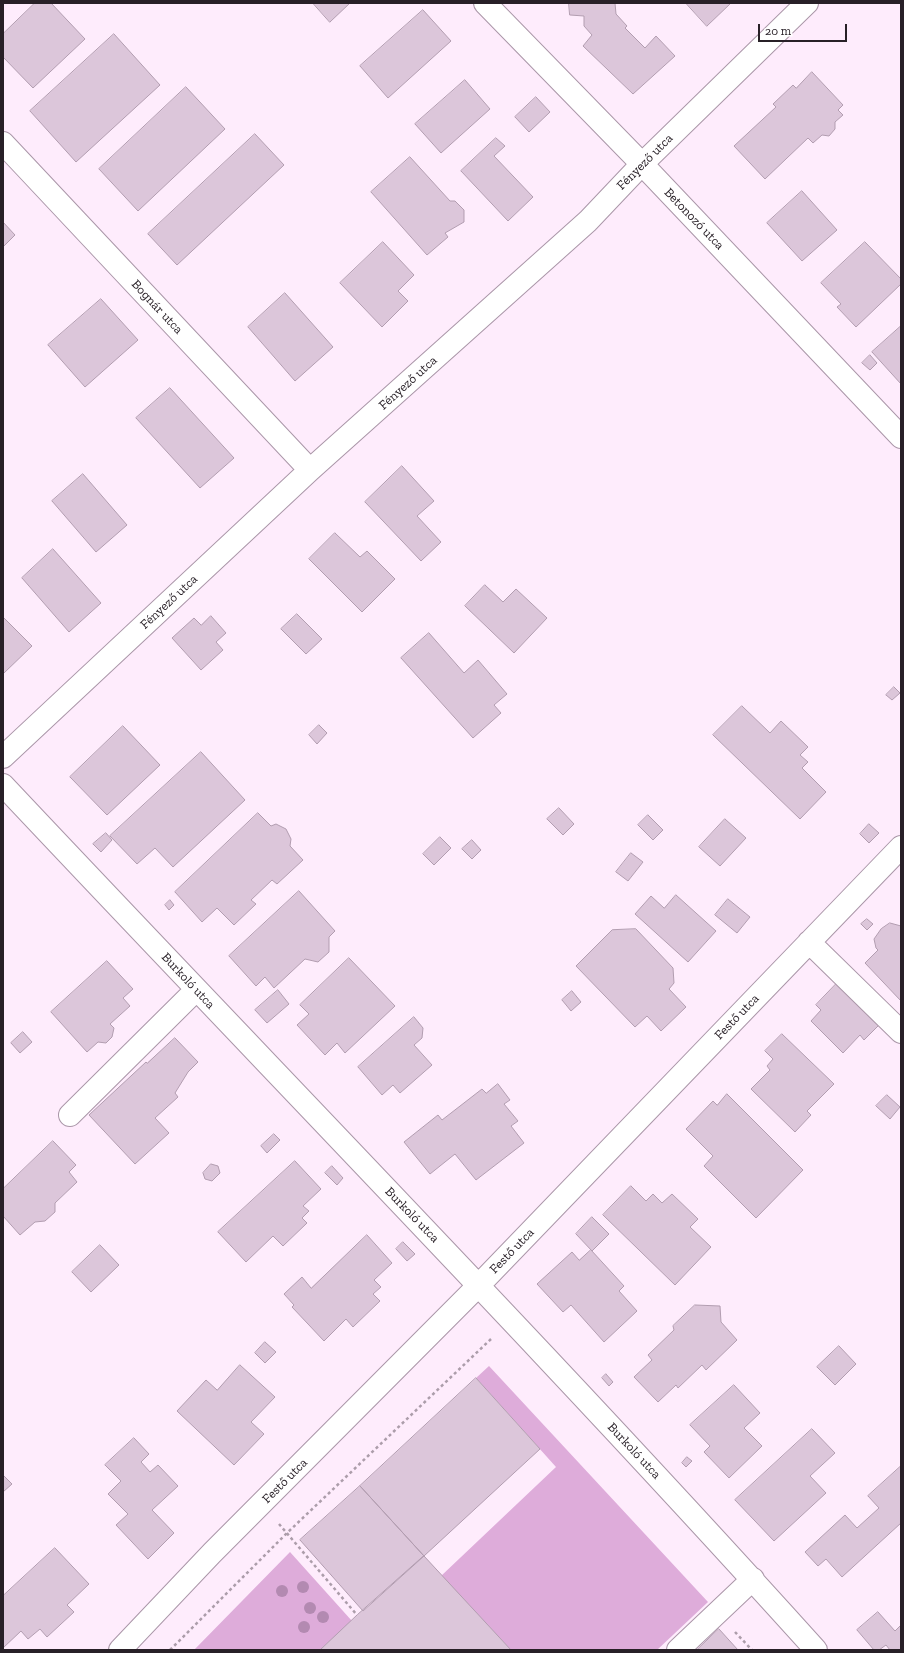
<!DOCTYPE html>
<meta charset="utf-8">
<style>
body{margin:0}
#map{position:relative;width:904px;height:1653px;overflow:hidden;background:#feecfc;font-family:"Zilla Slab",serif}
canvas{display:block}
.frame{position:absolute;inset:0;border:4px solid #282027;pointer-events:none}
.scale{position:absolute;left:758px;top:24px;width:89px;height:18px;box-sizing:border-box;border:2px solid #282027;border-top:0;padding-left:5px;font-size:12px;line-height:14px;white-space:nowrap;color:#282027;-webkit-text-stroke:3px #fff;paint-order:stroke}
</style>
<div id="map">
<canvas width="904" height="1653"></canvas>
<div class="frame"></div>
<div class="scale">20 m</div>
</div>
<script>
const context = document.querySelector('canvas').getContext('2d');
context.lineJoin = 'round';
function paint(path, color) { context.fillStyle = color; context.fill(path, 'evenodd'); }
function strokePath(path, color, width, dash) { context.strokeStyle = color; context.lineWidth = width; context.lineCap = dash ? 'butt' : 'round'; context.setLineDash(dash || []); context.stroke(path); }
function label(font, color, halo, rows, align = 'center') {
  context.font = font + ' "Zilla Slab",serif'; context.lineWidth = 4; context.setLineDash([]); context.textBaseline = 'middle'; context.strokeStyle = halo; context.fillStyle = color; for (const [text, x, y, turn = 0] of rows) {
    context.save(); context.translate(x, y); context.rotate((+turn || 0) * Math.PI / 180); context.textAlign = isNaN(turn) ? turn : align; if (halo) context.strokeText(text, 0, 0); context.fillText(text, 0, 0); context.restore();
  }
}
const green = new Path2D(`
 M 489,1366 L 708,1602 L 657,1650 L 511,1650 L 441,1576 L 556,1467 L 476,1378 Z
 M 290,1552 L 352,1621 L 320,1650 L 194,1650 Z`);
const building = new Path2D(`
 M 35,3 L 51,3 L 85,39 L 33,88 L 3,57 L 3,34 Z
 M 313,3 L 350,3 L 330,22 Z
 M 569,3 L 615,3 L 616,14 L 627,26 L 625,28 L 645,48 L 656,36 L 675,56 L 633,94 L 583,46 L 592,35 L 584,26 L 584,16 L 570,15 Z
 M 686,3 L 731,3 L 707,26 Z
 M 423,10 L 451,41 L 388,98 L 360,66 Z
 M 114,34 L 160,85 L 76,162 L 30,111 Z
 M 812,72 L 843,105 L 838,110 L 843,115 L 835,122 L 835,129 L 829,136 L 822,135 L 813,143 L 808,138 L 765,179 L 734,146 L 776,107 L 773,104 L 793,85 L 796,88 Z
 M 465,80 L 490,109 L 441,153 L 415,124 Z
 M 186,87 L 225,129 L 138,211 L 99,169 Z
 M 536,97 L 550,112 L 529,132 L 515,117 Z
 M 255,134 L 284,165 L 177,265 L 148,234 Z
 M 496,138 L 505,146 L 494,156 L 533,197 L 508,221 L 461,171 Z
 M 410,157 L 450,201 L 455,201 L 464,210 L 464,222 L 445,233 L 448,237 L 427,255 L 371,192 Z
 M 802,191 L 837,230 L 802,261 L 767,223 Z
 M 3,222 L 15,235 L 3,247 Z
 M 383,242 L 414,275 L 398,291 L 408,301 L 382,327 L 340,283 Z
 M 865,242 L 901,279 L 901,284 L 856,327 L 837,307 L 841,304 L 821,283 Z
 M 285,293 L 333,347 L 295,381 L 248,327 Z
 M 101,299 L 138,340 L 85,387 L 48,345 Z
 M 901,326 L 901,384 L 872,352 Z
 M 870,355 L 877,363 L 870,370 L 862,363 Z
 M 170,388 L 234,458 L 200,488 L 136,418 Z
 M 402,466 L 434,501 L 417,516 L 441,542 L 421,561 L 365,502 Z
 M 83,474 L 127,525 L 96,552 L 52,501 Z
 M 335,533 L 360,557 L 367,551 L 395,579 L 362,612 L 309,559 Z
 M 53,549 L 101,603 L 69,632 L 22,578 Z
 M 485,585 L 503,602 L 516,589 L 547,618 L 514,653 L 465,606 Z
 M 297,614 L 322,639 L 306,654 L 281,629 Z
 M 211,616 L 226,633 L 216,642 L 223,650 L 201,670 L 172,638 L 194,618 L 201,625 Z
 M 3,617 L 32,646 L 3,674 Z
 M 429,633 L 464,673 L 478,660 L 507,694 L 494,705 L 501,713 L 473,738 L 401,658 Z
 M 894,687 L 900,693 L 892,700 L 886,695 Z
 M 742,706 L 770,733 L 781,721 L 808,747 L 800,755 L 808,762 L 802,768 L 826,792 L 800,819 L 713,735 Z
 M 319,725 L 327,733 L 317,744 L 309,735 Z
 M 123,726 L 160,765 L 107,815 L 70,777 Z
 M 201,752 L 245,800 L 173,867 L 155,848 L 137,864 L 110,836 Z
 M 559,808 L 574,824 L 563,835 L 547,819 Z
 M 258,813 L 271,826 L 276,824 L 286,829 L 291,839 L 290,846 L 303,860 L 277,884 L 272,880 L 251,900 L 256,904 L 234,925 L 217,908 L 202,922 L 175,892 Z
 M 648,815 L 663,830 L 653,840 L 638,825 Z
 M 725,819 L 746,838 L 720,866 L 699,847 Z
 M 869,824 L 879,833 L 869,843 L 860,834 Z
 M 106,833 L 112,840 L 101,852 L 93,844 Z
 M 440,837 L 451,848 L 434,865 L 423,854 Z
 M 472,840 L 481,850 L 472,859 L 462,849 Z
 M 631,853 L 643,862 L 628,881 L 616,872 Z
 M 299,891 L 335,931 L 329,937 L 329,952 L 318,962 L 305,959 L 274,988 L 265,977 L 256,986 L 229,956 Z
 M 676,895 L 716,931 L 688,962 L 635,914 L 651,896 L 664,908 Z
 M 728,899 L 750,917 L 737,933 L 715,915 Z
 M 170,900 L 174,905 L 169,910 L 165,905 Z
 M 867,919 L 873,924 L 867,930 L 861,924 Z
 M 890,923 L 901,926 L 901,1001 L 865,963 L 878,950 L 876,948 L 874,939 L 881,929 Z
 M 636,929 L 673,968 L 674,983 L 669,989 L 686,1007 L 661,1031 L 647,1016 L 635,1027 L 576,966 L 612,930 Z
 M 349,958 L 395,1006 L 345,1053 L 337,1043 L 325,1055 L 297,1025 L 309,1014 L 300,1005 Z
 M 107,961 L 133,989 L 123,998 L 130,1006 L 110,1024 L 114,1028 L 112,1037 L 106,1043 L 98,1042 L 87,1052 L 51,1012 Z
 M 840,980 L 882,1022 L 864,1040 L 860,1035 L 843,1053 L 811,1021 L 821,1010 L 816,1005 Z
 M 278,990 L 289,1004 L 267,1023 L 255,1010 Z
 M 572,991 L 581,1002 L 571,1011 L 562,1000 Z
 M 414,1017 L 423,1028 L 422,1038 L 414,1045 L 432,1065 L 400,1093 L 393,1085 L 382,1095 L 358,1067 Z
 M 23,1032 L 32,1042 L 20,1053 L 11,1043 Z
 M 782,1034 L 834,1084 L 807,1111 L 811,1115 L 795,1132 L 751,1089 L 770,1070 L 767,1066 L 773,1059 L 765,1051 Z
 M 175,1038 L 198,1062 L 188,1072 L 175,1093 L 178,1097 L 155,1118 L 169,1133 L 135,1164 L 89,1115 L 146,1062 L 147,1063 Z
 M 498,1084 L 510,1100 L 504,1104 L 518,1121 L 511,1126 L 524,1143 L 476,1180 L 455,1154 L 430,1174 L 404,1142 L 438,1115 L 442,1120 L 482,1089 L 486,1093 Z
 M 727,1094 L 803,1170 L 756,1218 L 704,1166 L 713,1156 L 686,1129 L 713,1101 L 717,1105 Z
 M 887,1095 L 900,1107 L 890,1119 L 876,1106 Z
 M 274,1134 L 280,1140 L 267,1153 L 261,1146 Z
 M 53,1141 L 76,1165 L 69,1172 L 77,1182 L 55,1203 L 55,1212 L 45,1221 L 35,1222 L 20,1235 L 3,1216 L 3,1189 Z
 M 295,1161 L 321,1189 L 303,1206 L 309,1211 L 302,1218 L 307,1223 L 283,1246 L 273,1236 L 246,1262 L 218,1232 Z
 M 211,1164 L 218,1166 L 220,1173 L 212,1181 L 205,1179 L 203,1173 Z
 M 332,1166 L 343,1178 L 337,1185 L 325,1173 Z
 M 631,1186 L 646,1201 L 653,1194 L 662,1203 L 672,1194 L 698,1219 L 690,1227 L 711,1247 L 675,1285 L 603,1215 Z
 M 592,1217 L 609,1234 L 592,1251 L 576,1234 Z
 M 367,1235 L 392,1263 L 374,1280 L 381,1287 L 373,1294 L 380,1301 L 353,1327 L 346,1319 L 324,1341 L 292,1307 L 294,1305 L 284,1294 L 302,1277 L 311,1288 Z
 M 403,1242 L 415,1254 L 407,1261 L 396,1249 Z
 M 100,1245 L 119,1265 L 91,1292 L 72,1272 Z
 M 591,1250 L 624,1286 L 619,1291 L 637,1311 L 604,1342 L 571,1305 L 563,1312 L 537,1284 L 572,1252 L 579,1260 Z
 M 695,1305 L 720,1306 L 721,1322 L 737,1340 L 706,1370 L 702,1365 L 678,1388 L 676,1385 L 658,1402 L 634,1377 L 652,1360 L 648,1355 L 674,1330 L 673,1326 Z
 M 265,1342 L 276,1352 L 265,1363 L 255,1353 Z
 M 839,1346 L 856,1364 L 835,1385 L 817,1367 Z
 M 240,1365 L 275,1397 L 251,1422 L 264,1434 L 234,1465 L 177,1411 L 206,1380 L 217,1390 Z
 M 606,1374 L 613,1382 L 609,1386 L 602,1378 Z
 M 476,1378 L 540,1449 L 424,1556 L 360,1486 Z
 M 734,1385 L 760,1413 L 744,1428 L 762,1446 L 729,1478 L 704,1452 L 710,1446 L 690,1425 Z
 M 812,1429 L 835,1453 L 810,1476 L 826,1493 L 774,1541 L 735,1500 Z
 M 134,1438 L 149,1454 L 141,1462 L 150,1472 L 158,1465 L 178,1486 L 152,1510 L 174,1533 L 148,1559 L 116,1525 L 128,1514 L 108,1494 L 121,1481 L 105,1465 Z
 M 687,1457 L 692,1461 L 686,1467 L 682,1463 Z
 M 901,1466 L 901,1523 L 842,1577 L 826,1559 L 818,1566 L 805,1552 L 845,1515 L 857,1528 L 879,1508 L 868,1496 Z
 M 3,1475 L 12,1484 L 3,1492 Z
 M 360,1486 L 424,1556 L 363,1611 L 300,1540 Z
 M 55,1548 L 89,1584 L 67,1605 L 74,1612 L 47,1637 L 40,1629 L 28,1639 L 21,1631 L 3,1648 L 3,1596 Z
 M 424,1556 L 511,1650 L 320,1650 L 357,1615 Z
 M 878,1612 L 895,1631 L 901,1625 L 901,1650 L 890,1650 L 886,1645 L 879,1650 L 874,1650 L 857,1630 Z
 M 719,1629 L 738,1650 L 697,1650 Z`);
const path = new Path2D(`
 M 279,1524 L 357,1615
 M 735,1632 L 752,1650
 M 170,1650 L 287,1533 L 491,1339`);
const minor = new Path2D(`
 M 485,3 L 642,164 L 901,437
 M 3,143 L 310,470
 M 3,757 L 310,470 L 588,221 L 642,164 L 807,3
 M 3,785 C 274,1073 551,1356 816,1650
 M 809,942 L 901,1032
 M 70,1115 L 196,990
 M 120,1650 L 212,1553 L 479,1285 L 901,847
 M 678,1650 L 753,1579`);
const trees = [
 [303,1587],
 [282,1591],
 [310,1608],
 [323,1617],
 [304,1627]
];
const streetNames = [
 ["Fényező utca",645,162,-45],
 ["Betonozó utca",694,219,46],
 ["Bognár utca",157,307,47],
 ["Fényező utca",408,383,-42],
 ["Fényező utca",169,602,-43],
 ["Burkoló utca",188,981,47],
 ["Festő utca",737,1017,-46],
 ["Burkoló utca",412,1215,46],
 ["Festő utca",512,1251,-46],
 ["Burkoló utca",634,1451,47],
 ["Festő utca",285,1481,-45]
];
paint(green, '#deacda');
paint(building, '#dcc6da');
strokePath(building, '#b29db0', 1);
strokePath(minor, '#aa96a8', 24);
strokePath(path, '#ac9daa', 2.5, [3, 3]);
strokePath(minor, '#fff', 22);
context.fillStyle = '#b38ab1';
for (const [x, y] of trees) { context.beginPath(); context.arc(x, y, 6, 0, 2 * Math.PI); context.fill(); }
label('13px', '#282027', '#fff', streetNames);
</script>
